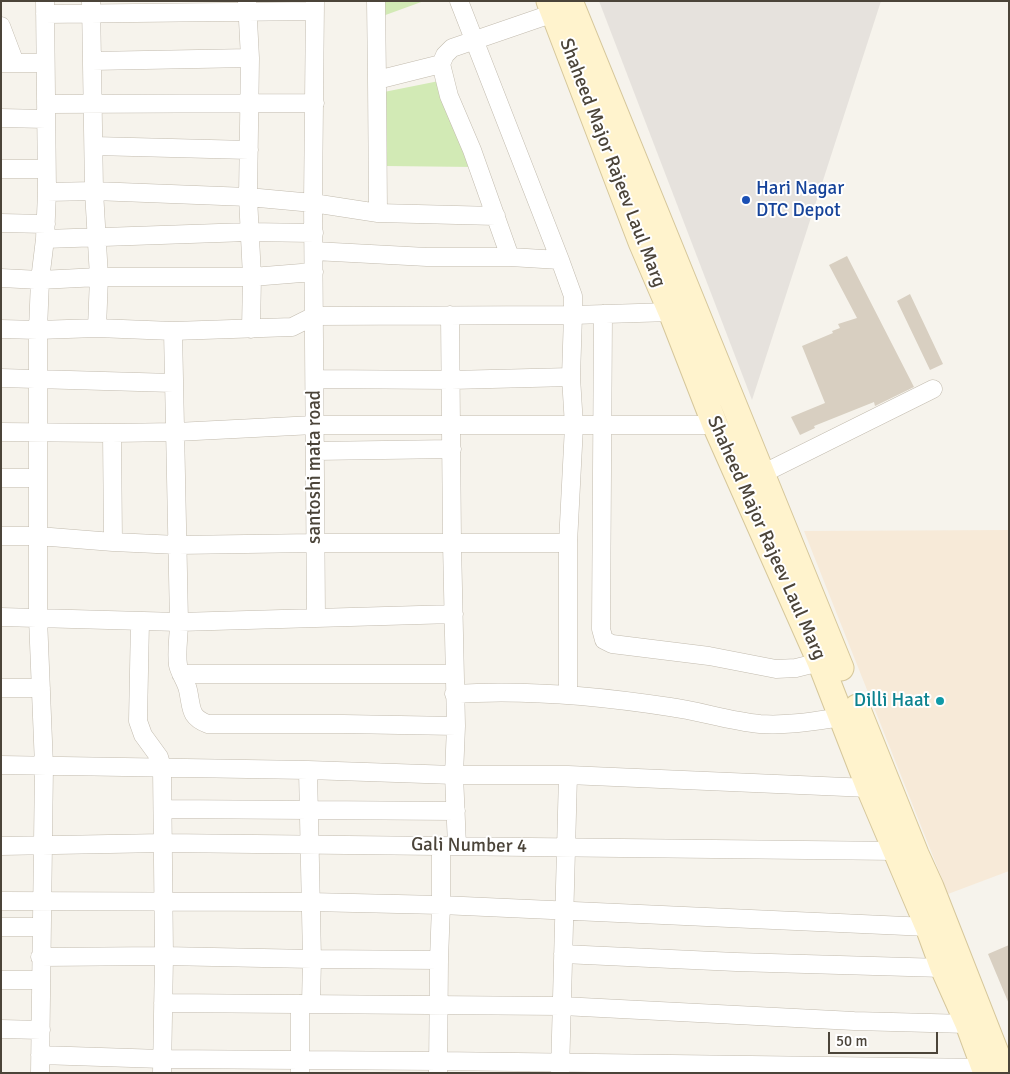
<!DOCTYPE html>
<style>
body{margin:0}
#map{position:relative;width:1010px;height:1074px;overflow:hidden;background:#f6f3ec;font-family:Signika,sans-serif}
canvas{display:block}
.frame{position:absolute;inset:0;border:2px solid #4b4439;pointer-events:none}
.scale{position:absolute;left:828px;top:1032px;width:110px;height:22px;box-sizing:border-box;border:2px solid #4b4439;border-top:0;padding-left:6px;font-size:15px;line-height:18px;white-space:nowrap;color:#4b4439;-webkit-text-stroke:4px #fff;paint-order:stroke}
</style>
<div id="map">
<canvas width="1010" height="1074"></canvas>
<div class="frame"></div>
<div class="scale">50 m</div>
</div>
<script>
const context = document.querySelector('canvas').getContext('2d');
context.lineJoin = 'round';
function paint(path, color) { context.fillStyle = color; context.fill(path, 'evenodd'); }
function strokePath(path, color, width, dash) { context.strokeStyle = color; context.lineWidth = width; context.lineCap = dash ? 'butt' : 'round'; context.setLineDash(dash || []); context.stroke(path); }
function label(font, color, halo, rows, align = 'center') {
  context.font = font + ' Signika,sans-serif'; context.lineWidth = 4; context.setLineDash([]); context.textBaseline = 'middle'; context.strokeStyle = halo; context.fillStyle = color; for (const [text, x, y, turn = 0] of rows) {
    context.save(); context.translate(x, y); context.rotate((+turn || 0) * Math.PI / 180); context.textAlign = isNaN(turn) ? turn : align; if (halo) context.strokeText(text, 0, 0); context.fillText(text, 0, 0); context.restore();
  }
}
const commercial = new Path2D(`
 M 1009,530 L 1009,871 L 948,894 L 804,531 Z`);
const industrial = new Path2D(`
 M 599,1 L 881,1 L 752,400 Z`);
const green = new Path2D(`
 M 380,1 L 424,1 L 380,17 Z
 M 439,81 L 475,167 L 386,166 L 384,92 Z`);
const building = new Path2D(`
 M 847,256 L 914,387 L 875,406 L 874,402 L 814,426 L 815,428 L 800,435 L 791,417 L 825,403 L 802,346 L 833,333 L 832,331 L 840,328 L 838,324 L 857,318 L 829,265 Z
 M 910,294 L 943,364 L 930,370 L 897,301 Z
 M 1009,945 L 1009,1004 L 988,954 Z`);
const street = new Path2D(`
 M 91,1 L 94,191 L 99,277 L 97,328
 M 247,1 L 250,58 L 248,197 L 252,277 L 251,329
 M 376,1 L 377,80
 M 459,1 L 560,260 L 573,296 L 573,315 L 571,377 L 574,426 L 568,543 L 568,695
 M 45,14 L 315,11
 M 1,26 L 15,63
 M 92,61 L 250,58
 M 1,63 L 45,63
 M 46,104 L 315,103
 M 1,118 L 46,119
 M 94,146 L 249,150
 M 1,169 L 46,169
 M 47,192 L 94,191 L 248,197 L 313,203 L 378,213 L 496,216
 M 378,213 L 377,80 L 441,64
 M 1,223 L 46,224
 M 45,239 L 248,232 L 314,233
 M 314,251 L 427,257 L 510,257 L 560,260
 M 510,257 L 472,150 L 449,96 L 441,64 L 445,55 L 452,48 L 554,13
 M 1,278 L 40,280 L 99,277 L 252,277 L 314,272
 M 603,314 L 601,629 L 604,640 L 612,644 L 709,656 L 776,669 L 796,668 L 820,662
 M 450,315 L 452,543 L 456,726 L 454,775 L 457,846
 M 1,329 L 38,330 L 97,328 L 173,331 L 179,622 C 179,636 176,651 178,665 C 180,674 186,681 188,690 C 192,708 189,717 208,724 L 343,724 L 456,726
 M 173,331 L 292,327 L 314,316 L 573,315 L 671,312
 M 1,378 L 173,383
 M 315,379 L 451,380 L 571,377
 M 1,432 L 112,433 L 176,432 L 314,425 L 715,425
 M 112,433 L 113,542
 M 315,451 L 452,449
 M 762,474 L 933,389
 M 1,478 L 38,478
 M 1,536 L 38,536 L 113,542 L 178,545 L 314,543 L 568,543
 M 1,617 L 179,622 L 316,618 L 313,203 L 315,1
 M 316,618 L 454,614
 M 140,621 L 138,721 L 143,735 L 159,757 L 162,767 L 164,956 L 312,959 L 308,770
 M 181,674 L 454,674
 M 1,688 L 41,688
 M 454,694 C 526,689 599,696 670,707 C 700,711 729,721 760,724 C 788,726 815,721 843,717
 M 1,765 L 308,770 L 454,775 L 568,775 L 869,788
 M 163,809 L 456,811
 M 1,846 L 163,843 L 897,851
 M 1,901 L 310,902 L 441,905 L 441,846
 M 1,927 L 42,927
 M 563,954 L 736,962 L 943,968
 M 40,957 L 164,956 L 162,1073
 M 1,980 L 40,980
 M 163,1003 L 562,1006 L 854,1021 L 968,1024
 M 311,1004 L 312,959 L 439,960 L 441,905 L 928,927
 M 1,1029 L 41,1030
 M 40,1055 L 162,1059 L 438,1061 L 984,1068
 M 438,1072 L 439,960
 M 40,1073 L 44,766 L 38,618 L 38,330 L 40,280 L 45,239 L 47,192 L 45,1
 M 300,1073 L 300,1004
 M 560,1073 L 568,775`);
const secondary = new Path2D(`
 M 549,1 L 641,242 L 671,312 L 715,425 L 820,662 L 869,788 L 928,927 L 943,968 L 968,1024 L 986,1073
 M 570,1 L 841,668
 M 857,707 L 916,854 L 931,887 L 1004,1073`);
const markers = [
 [746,200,5,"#1a4fb4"],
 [940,701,5,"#0f9aa8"]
];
const streetNames = [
 ["Shaheed Major Rajeev Laul Marg",612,163,69],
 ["santoshi mata road",315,467,-90],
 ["Shaheed Major Rajeev Laul Marg",766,538,66],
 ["Gali Number 4",469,846,1]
];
const transitNames = [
 ["Hari Nagar",756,189],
 ["DTC Depot",756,211]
];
const cultureNames = [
 ["Dilli Haat",930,701]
];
paint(commercial, '#f7ead8');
paint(industrial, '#e6e2dd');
paint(green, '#d2eab5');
paint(building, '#d8cfc1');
strokePath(street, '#c2bbae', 19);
strokePath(secondary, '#d6c79b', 27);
strokePath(street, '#fff', 18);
strokePath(secondary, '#fff3cd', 25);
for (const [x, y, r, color] of markers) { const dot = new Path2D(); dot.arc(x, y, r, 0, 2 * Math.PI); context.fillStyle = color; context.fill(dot); strokePath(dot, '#fff', 2); }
label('19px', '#4b4439', '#fff', streetNames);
label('19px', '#164399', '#fff', transitNames, 'left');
label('19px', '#0d838f', '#fff', cultureNames, 'right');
</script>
